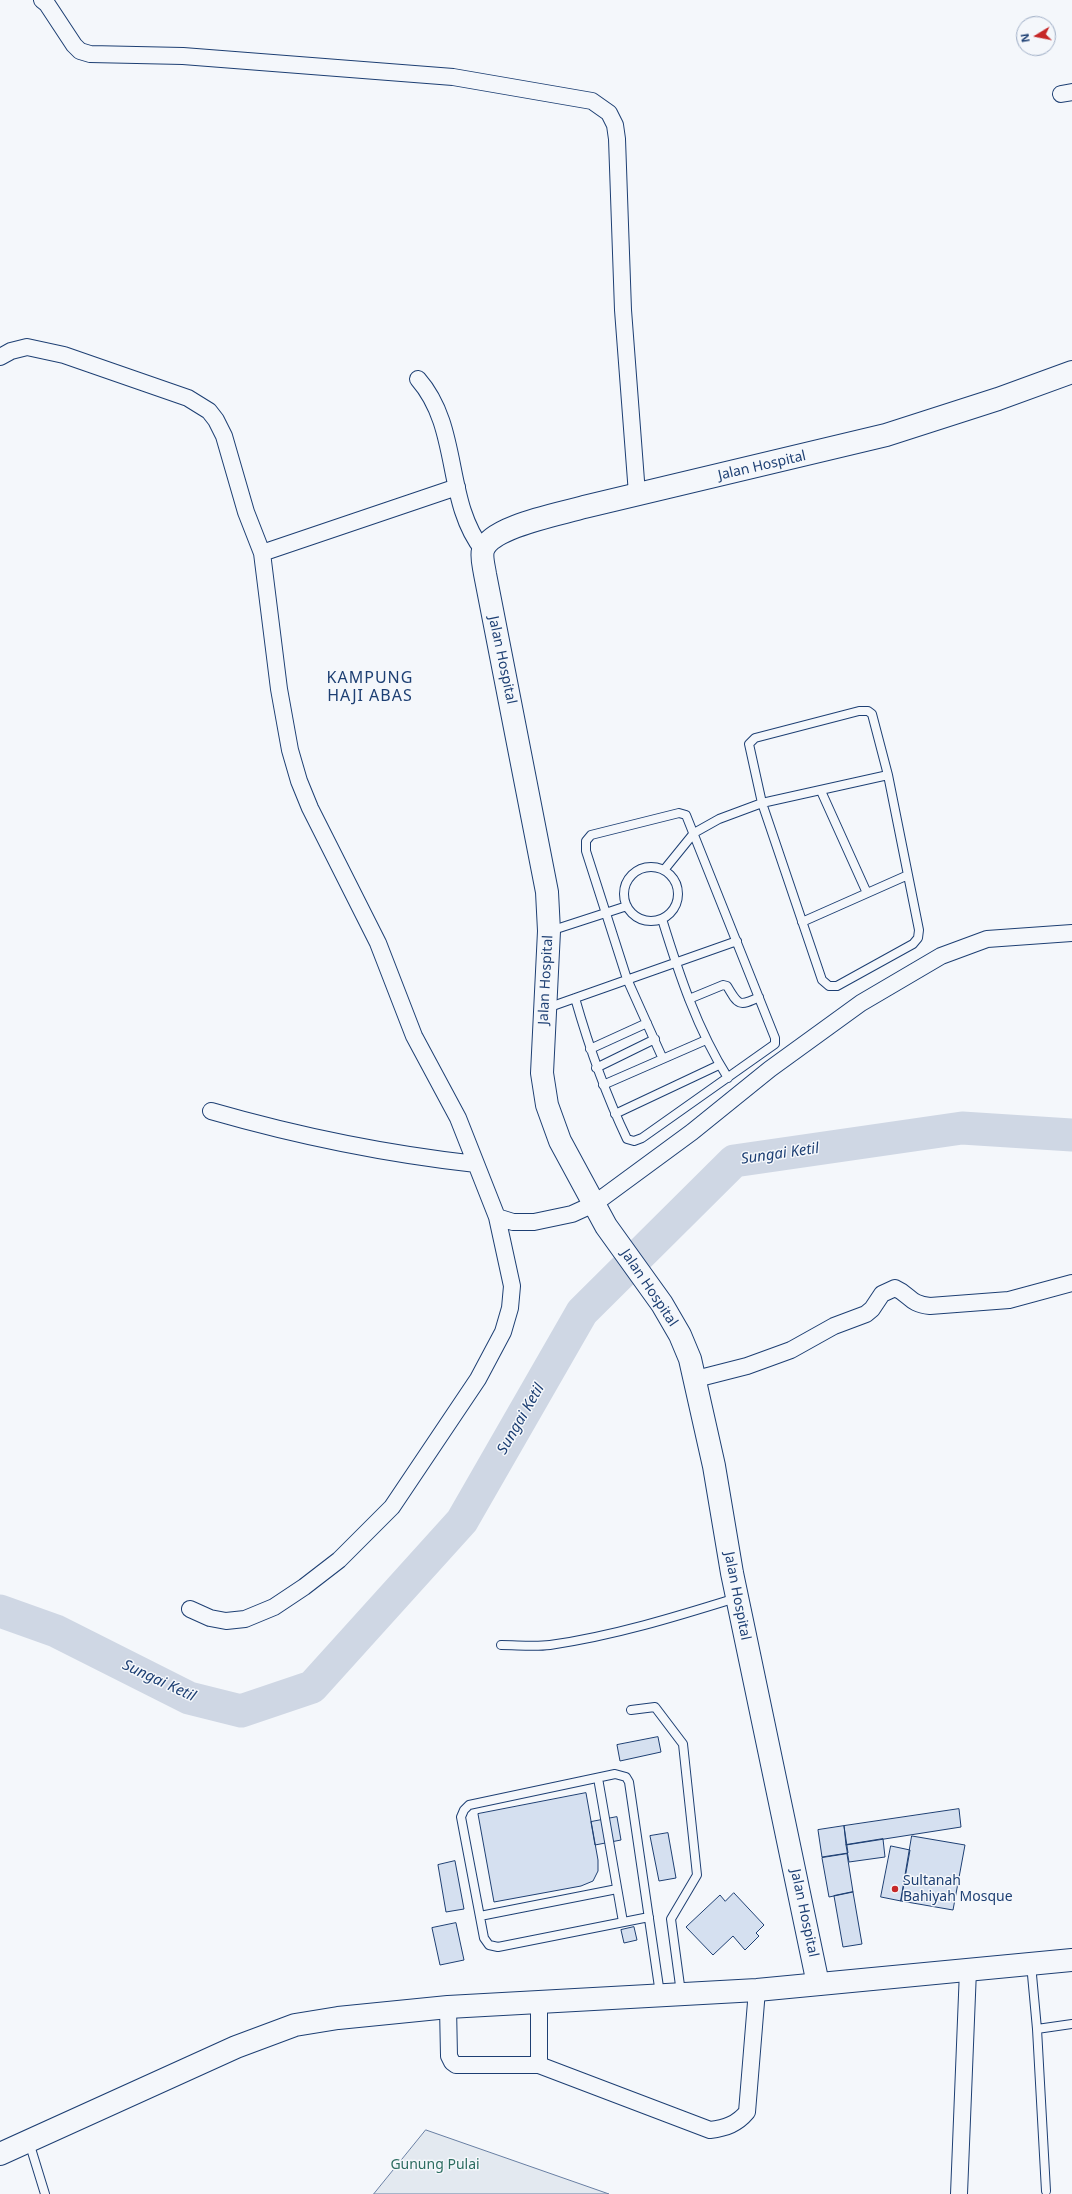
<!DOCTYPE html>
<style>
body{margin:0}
#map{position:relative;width:1072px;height:2194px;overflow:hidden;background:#f4f7fb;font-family:"Noto Sans",sans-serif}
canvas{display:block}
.north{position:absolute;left:1016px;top:16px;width:40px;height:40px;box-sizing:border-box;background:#f4f7fb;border:1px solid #9eadc5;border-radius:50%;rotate:260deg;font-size:11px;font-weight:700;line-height:16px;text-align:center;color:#1d3f73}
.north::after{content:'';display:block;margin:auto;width:14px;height:18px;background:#c62828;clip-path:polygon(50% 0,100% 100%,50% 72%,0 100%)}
</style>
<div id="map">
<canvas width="1072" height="2194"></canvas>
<div class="north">N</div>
</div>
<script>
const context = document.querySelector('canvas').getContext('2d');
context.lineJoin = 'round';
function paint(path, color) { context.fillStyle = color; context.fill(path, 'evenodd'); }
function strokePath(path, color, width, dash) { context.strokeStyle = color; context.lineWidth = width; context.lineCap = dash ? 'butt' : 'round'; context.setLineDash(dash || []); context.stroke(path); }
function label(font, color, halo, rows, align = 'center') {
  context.font = font + ' "Noto Sans",sans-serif'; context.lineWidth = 3; context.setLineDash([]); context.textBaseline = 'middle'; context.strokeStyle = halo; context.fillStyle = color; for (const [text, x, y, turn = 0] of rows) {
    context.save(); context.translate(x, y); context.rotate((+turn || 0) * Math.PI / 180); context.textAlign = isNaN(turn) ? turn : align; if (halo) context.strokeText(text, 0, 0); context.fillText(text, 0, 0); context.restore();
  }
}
const green = new Path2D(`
 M 426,2130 L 609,2194 L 374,2194 Z`);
const river = new Path2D(`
 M 0,1611 L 56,1631 L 189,1698 L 241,1711 L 312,1687 L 462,1521 L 582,1312 L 734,1161 L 962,1128 L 1072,1135`);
const building = new Path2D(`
 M 658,1737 L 661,1752 L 620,1761 L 617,1745 Z
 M 586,1793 L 598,1860 L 598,1871 L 593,1881 L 581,1886 L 494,1902 L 478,1814 Z
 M 959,1809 L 961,1827 L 846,1845 L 844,1826 Z
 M 617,1817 L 621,1840 L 595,1845 L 591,1822 Z
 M 844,1826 L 848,1853 L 822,1857 L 818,1830 Z
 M 668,1833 L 676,1878 L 659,1881 L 650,1836 Z
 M 912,1836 L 965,1845 L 953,1910 L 901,1901 Z
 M 883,1839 L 885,1857 L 849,1862 L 846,1845 Z
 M 891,1846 L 910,1850 L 901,1901 L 881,1897 Z
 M 847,1854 L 853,1892 L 829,1897 L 822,1858 Z
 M 455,1861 L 464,1909 L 446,1912 L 438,1865 Z
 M 853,1892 L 862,1944 L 843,1947 L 834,1896 Z
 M 734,1893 L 764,1925 L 756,1933 L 759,1936 L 745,1950 L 733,1936 L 713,1955 L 686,1927 L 720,1895 L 725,1901 Z
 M 456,1923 L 464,1960 L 440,1965 L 432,1928 Z
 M 634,1927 L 637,1940 L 624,1943 L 621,1930 Z`);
const lane = new Path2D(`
 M 859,711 L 868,711 L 872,714 L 888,775 L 919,930 L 918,938 L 913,944 L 837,986 L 829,986 L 822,980 L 762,803 L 749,744 L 755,738 Z
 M 821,791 L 867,893
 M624 894a27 27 0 1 1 54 0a27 27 0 1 1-54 0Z
 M 664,870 L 694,833 L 719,819 L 762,803 L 888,775
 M 662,919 C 679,974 697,1029 728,1078
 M 802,922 L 908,875
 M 550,931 L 627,906
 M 575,998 C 589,1047 605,1093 627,1139 L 634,1141 L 642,1138 L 775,1044 L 775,1038 L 686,815 L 679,813 L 591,835 L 586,841 L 586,851 L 627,979 L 662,1057
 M 689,999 L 723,985 L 727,986 C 738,1005 739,1007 759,997
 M 547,1008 L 737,941
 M 590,1049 L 647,1023
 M 596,1068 L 655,1039
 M 603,1085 L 706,1040
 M 615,1114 L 719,1065
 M 501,1645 C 517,1645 534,1647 550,1645 C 613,1636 675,1617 736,1598
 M 631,1710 L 655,1707 L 683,1744 L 697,1875 L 671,1919 L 681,1993
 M 598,1778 L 623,1922
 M 480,1916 L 617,1889
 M 649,1917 L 498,1947 L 489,1945 L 484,1938 L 461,1817 L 464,1810 L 469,1805 L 615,1774 L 626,1777 L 629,1782 L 660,1994
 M 1031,1964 L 1037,2029 L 1046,2191
 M 1037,2029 L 1072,2024
 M 29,2142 L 45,2194`);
const street = new Path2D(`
 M 42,0 L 47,4 L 74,45 L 80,51 L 90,54 L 183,56 L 453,77 L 592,101 L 609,113 L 615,125 L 617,139 L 623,310 L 637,494
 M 1061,94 L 1072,92
 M 0,357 L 11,351 L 27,347 L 64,355 L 188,398 L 209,411 L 216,420 L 224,436 L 246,512 L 262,553 L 279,689 L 290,750 L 299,781 L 310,808 L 378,943 L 414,1036 L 458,1118 L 497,1217 L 512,1286 L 510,1308 L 503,1332 L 478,1379 L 392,1507 L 339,1560 L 304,1587 L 274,1607 L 245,1619 L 226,1621 L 210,1618 L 190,1609
 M 418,379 C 461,428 444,501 483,550
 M 262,553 L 457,487
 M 211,1111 C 298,1136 386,1154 476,1164
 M 497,1217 L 513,1222 L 534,1222 L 572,1214 L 594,1204 L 692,1132 L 770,1069 L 861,1003 L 941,956 L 987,939 L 1072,933
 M 696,1379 L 747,1366 L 791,1350 L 834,1326 L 866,1314 L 872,1309 L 882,1294 L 895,1288 C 911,1295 909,1304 930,1306 L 1009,1300 L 1072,1283
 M 539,2002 L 539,2065 L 710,2130 C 726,2128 737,2124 747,2112 L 757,1990
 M 448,2007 L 449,2056 L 452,2062 L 456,2065 L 539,2065
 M 959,2194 L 968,1970`);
const secondary = new Path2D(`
 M 818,1984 L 732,1573 L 714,1466 L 690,1359 L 680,1335 L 662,1304 L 606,1226 L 560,1141 L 547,1105 L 542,1073 L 549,931 L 547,892 L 485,574 C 484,567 481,557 483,550 C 491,526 561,514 584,507 L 886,435 L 998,399 L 1072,372`);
const primary = new Path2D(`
 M 0,2154 L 236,2047 L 295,2025 L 338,2018 L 448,2007 L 757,1990 L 1072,1960`);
const markers = [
 [895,1889,4,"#c62828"]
];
const streetNames = [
 ["Jalan Hospital",762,466,-13],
 ["Jalan Hospital",502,660,78],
 ["Jalan Hospital",546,980,-87],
 ["Jalan Hospital",649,1288,56],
 ["Jalan Hospital",737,1596,79],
 ["Jalan Hospital",804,1913,78]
];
const poiNames = [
 ["Sultanah",903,1881],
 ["Bahiyah Mosque",903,1897]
];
const parkNames = [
 ["Gunung Pulai",435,2165]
];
const waterNames = [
 ["Sungai Ketil",780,1154,-8],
 ["Sungai Ketil",521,1419,-60],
 ["Sungai Ketil",159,1681,25]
];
const quarterNames = [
 ["KAMPUNG",370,678],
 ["HAJI ABAS",370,696]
];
paint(green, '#e3e9f0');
strokePath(green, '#687fa3', 1);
strokePath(river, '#cfd7e4', 33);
paint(building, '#d5e0f0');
strokePath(building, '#1d3f73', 1);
strokePath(lane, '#1d3f73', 10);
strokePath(street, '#1d3f73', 18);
strokePath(secondary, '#1d3f73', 24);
strokePath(primary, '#1d3f73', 24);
strokePath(lane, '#f4f7fb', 8);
strokePath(street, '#f4f7fb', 16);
strokePath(secondary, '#f4f7fb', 22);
strokePath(primary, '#f4f7fb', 22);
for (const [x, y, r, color] of markers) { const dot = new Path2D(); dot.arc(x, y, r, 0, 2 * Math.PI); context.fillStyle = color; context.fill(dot); strokePath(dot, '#f4f7fb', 1.5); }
label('14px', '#1d3f73', '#f4f7fb', streetNames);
label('14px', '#1d3f73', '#f4f7fb', poiNames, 'left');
label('14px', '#2c6c60', '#f4f7fb', parkNames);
label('italic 15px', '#1d3f73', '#f4f7fb', waterNames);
context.letterSpacing = '1px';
label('16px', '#1d3f73', '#f4f7fb', quarterNames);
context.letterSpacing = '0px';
</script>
